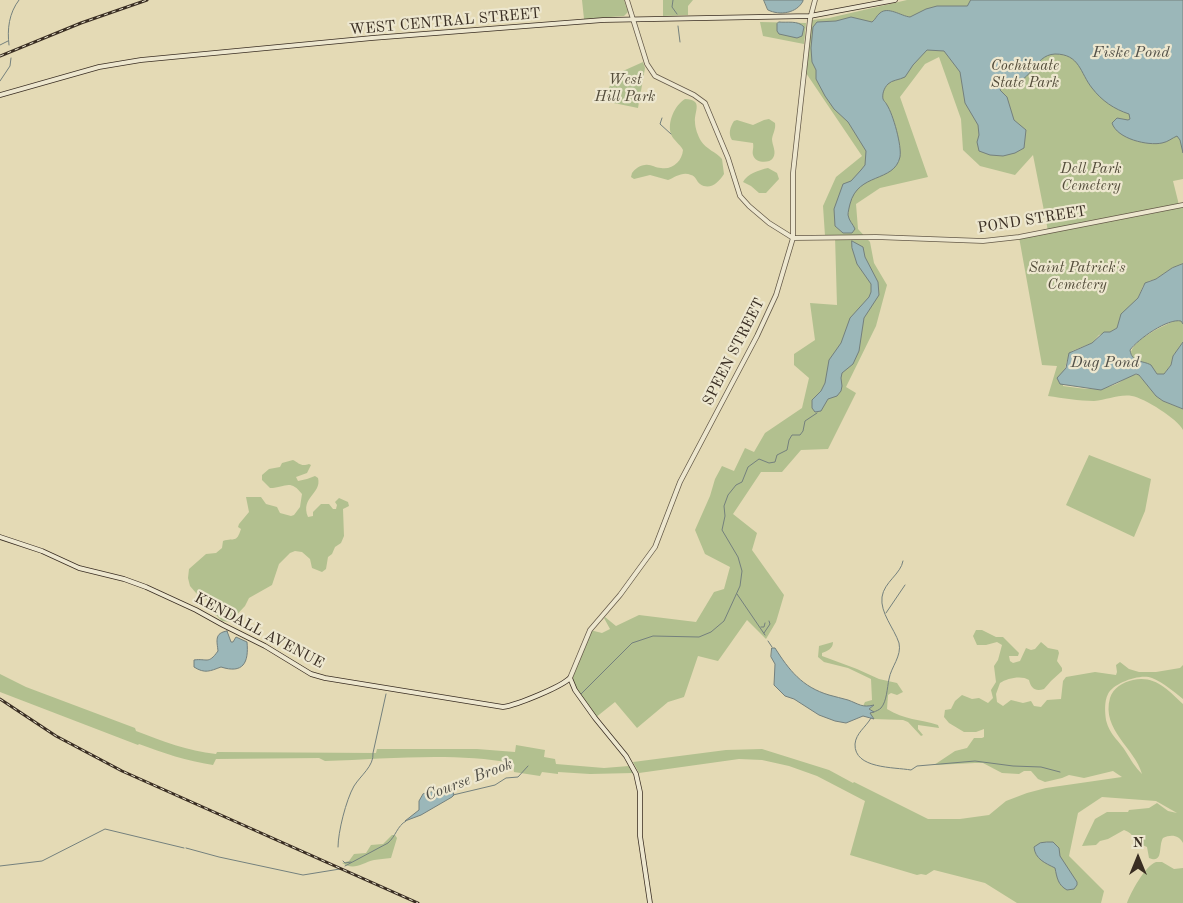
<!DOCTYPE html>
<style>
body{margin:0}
#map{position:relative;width:1183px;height:903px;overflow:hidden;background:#e4dab5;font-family:"Old Standard TT",serif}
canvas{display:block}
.north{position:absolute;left:1113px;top:833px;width:50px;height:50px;-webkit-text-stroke:4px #ede7cf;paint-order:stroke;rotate:0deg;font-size:14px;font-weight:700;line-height:20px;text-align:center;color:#3a2e23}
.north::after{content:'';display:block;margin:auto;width:18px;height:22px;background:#3a2e23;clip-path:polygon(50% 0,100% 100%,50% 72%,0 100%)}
</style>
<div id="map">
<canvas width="1183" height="903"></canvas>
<div class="north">N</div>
</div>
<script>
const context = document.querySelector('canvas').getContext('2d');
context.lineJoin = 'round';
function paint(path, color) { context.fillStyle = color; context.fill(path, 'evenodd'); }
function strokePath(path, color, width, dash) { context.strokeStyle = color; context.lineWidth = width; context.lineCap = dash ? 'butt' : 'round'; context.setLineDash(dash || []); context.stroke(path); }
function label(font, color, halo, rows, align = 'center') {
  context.font = font + ' "Old Standard TT",serif'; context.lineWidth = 4.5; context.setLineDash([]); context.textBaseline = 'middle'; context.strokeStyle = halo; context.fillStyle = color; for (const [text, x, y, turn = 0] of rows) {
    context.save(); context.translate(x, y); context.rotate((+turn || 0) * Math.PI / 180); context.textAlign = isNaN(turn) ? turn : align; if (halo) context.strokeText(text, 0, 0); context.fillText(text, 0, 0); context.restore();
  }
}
const green = new Path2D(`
 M 582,0 L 624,0 L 628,12 L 624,16 L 584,19 Z
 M 663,0 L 693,0 L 688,6 L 688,15 L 663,16 Z
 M 907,0 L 1183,0 L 1183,179 L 1173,181 L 1179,205 L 1183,205 L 1183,264 L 1172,268 L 1156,279 L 1149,281 L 1143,286 L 1138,298 L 1120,318 L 1117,328 L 1110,332 L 1099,335 L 1092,343 L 1072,351 C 1066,358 1063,376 1063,386 C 1080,388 1098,392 1114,385 C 1123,382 1129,373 1139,375 L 1157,396 L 1163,401 L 1183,409 L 1183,430 C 1178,419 1144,398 1132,396 C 1119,394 1107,400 1094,401 C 1079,401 1063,398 1048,396 L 1057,366 L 1042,365 L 1019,237 L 1048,231 L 1033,155 L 1015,175 L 980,166 L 963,150 L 961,119 L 939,57 L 925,64 L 900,97 L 928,177 L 880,188 L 856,204 L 858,229 L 870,242 L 874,263 L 887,285 L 876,326 L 846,387 L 856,393 L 828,449 L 801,450 L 782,472 L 761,472 L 733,514 L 757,533 L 752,550 L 784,595 L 776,622 L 766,639 L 747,620 L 718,661 L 698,656 L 684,697 L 668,702 L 637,728 L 615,702 L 595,718 L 575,690 L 570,678 L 590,630 L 602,633 L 610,629 L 604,618 L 605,617 L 616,626 L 639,615 L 696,622 L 714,592 L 724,589 L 730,567 L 705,554 L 695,530 L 710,496 L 715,479 L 722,466 L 734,471 L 745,448 L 754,452 L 765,433 L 802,408 L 809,378 L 794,365 L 794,354 L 815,340 L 810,303 L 837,305 L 835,236 L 825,236 L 823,206 L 836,177 L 862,156 L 806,73 L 812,20 L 829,18 Z
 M 760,22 L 806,23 L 804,44 L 763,36 Z
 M 643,62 L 645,68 L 638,108 L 604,101 L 614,75 Z
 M 685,99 C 704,100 694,111 695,122 C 695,128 698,136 701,141 C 706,149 716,152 722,159 L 724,174 C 719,182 710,191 700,184 C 696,181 696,176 691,175 C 683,171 675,177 668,180 L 650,175 L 634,179 L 631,177 L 632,173 C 635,169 640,165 645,165 C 651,164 655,168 661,168 C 673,170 682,161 683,150 C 680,144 673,140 671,134 C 667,122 675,105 685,99 Z
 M 769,119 L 775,123 C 776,129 773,133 772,139 C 772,145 777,152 773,158 C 769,164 755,163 753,155 C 752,151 754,148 753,143 L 732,140 C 728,134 730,127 734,121 L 737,120 L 753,125 L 764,120 Z
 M 768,168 L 777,173 L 779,179 L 766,193 L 759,193 L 751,186 L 743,182 C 747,174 759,170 768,168 Z
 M 1177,320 L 1181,321 L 1183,324 L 1183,342 L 1173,356 L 1171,365 L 1164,374 L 1157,374 C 1146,361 1149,366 1135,360 L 1131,354 C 1130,341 1166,324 1177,320 Z
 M 1089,455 L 1151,479 L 1145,511 L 1134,537 L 1066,505 Z
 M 293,460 C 299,463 301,467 309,464 L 311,465 L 307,473 L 296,477 L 298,481 L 307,479 L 315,476 L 318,478 C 322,494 300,497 308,517 L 313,516 L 313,512 L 321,504 L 329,504 L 333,509 L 336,509 L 337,505 L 335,502 L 339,498 L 348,502 L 349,506 L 343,509 L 344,536 L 341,543 L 335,547 L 332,554 L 328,557 L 326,569 L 322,572 L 312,568 L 310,559 L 302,552 L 295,551 L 290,553 L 279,564 L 272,585 L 249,598 L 245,606 L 230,622 L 222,621 L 211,610 L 206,599 L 196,593 L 190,586 L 188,578 L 189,569 L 206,554 L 216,553 L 222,548 L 223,541 C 235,537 236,544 241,529 L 238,527 L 239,524 L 249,512 L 246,497 L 261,497 L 266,504 L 277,507 L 280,513 L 291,516 L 294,515 L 300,507 L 302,494 C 290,478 285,488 270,488 L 262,480 L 262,475 L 269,469 L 280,467 L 282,463 Z
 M 976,630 L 982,630 L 996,637 L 1003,637 L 1019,653 L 1018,656 L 1009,656 L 1010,661 L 1013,663 L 1020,661 L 1026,648 L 1031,650 L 1035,649 L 1041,642 L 1048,648 L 1058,650 L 1059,653 L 1057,661 L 1062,668 L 1062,671 L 1051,681 L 1044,689 C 1035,692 1031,688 1029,680 C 1022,675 1007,678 1000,683 L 996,694 L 997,702 L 1003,706 L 1011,700 L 1023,703 L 1031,701 L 1034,706 L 1041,707 L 1047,700 L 1061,699 L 1063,681 L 1066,677 L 1095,672 L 1116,675 L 1117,672 L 1116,665 L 1120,662 L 1129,669 L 1139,672 L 1156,672 L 1180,668 L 1183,665 L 1183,699 C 1173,691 1164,683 1152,678 C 1141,673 1113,683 1108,694 C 1104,702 1105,712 1106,720 C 1110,736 1119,740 1126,752 C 1131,760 1135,767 1142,774 C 1135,748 1101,730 1110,698 C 1113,688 1123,682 1133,680 C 1155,675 1168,690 1183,704 L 1183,843 C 1179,835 1171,834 1163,838 C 1158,846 1164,864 1149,858 L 1147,847 C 1135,843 1134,833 1124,830 L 1108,839 L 1100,841 L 1096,845 L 1082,846 L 1095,819 L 1107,812 L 1128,812 L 1129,810 L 1149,808 L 1157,803 L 1168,811 L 1177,813 L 1156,801 L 1102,797 L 1078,813 L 1069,856 L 1104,891 L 1101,903 L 1017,903 L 985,883 L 934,870 L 926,875 L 921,874 L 917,875 L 850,855 L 865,801 L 817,776 L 789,766 L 762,760 L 739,759 L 639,773 L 633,762 L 726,750 L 762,749 L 829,770 L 853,783 L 854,782 L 928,819 L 960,819 L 989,815 L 1006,801 L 1027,793 L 1046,788 L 1122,777 L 1113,771 L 1084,778 L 1069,775 L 1062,778 L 1045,782 L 1038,779 L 1031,771 L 1024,771 L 1019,774 L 1002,773 L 983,763 L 975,763 L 934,765 L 955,751 L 967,748 L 974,738 L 982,738 L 984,737 L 984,729 L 976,732 L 964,732 L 949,723 L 944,717 L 945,710 L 951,709 L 955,701 L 962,695 L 972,699 L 979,698 L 988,703 L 993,698 L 991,690 L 996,682 L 994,666 L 998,660 L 1002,645 L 997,642 L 986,645 L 977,645 L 973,636 Z
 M 833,642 C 833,649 827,651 822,653 L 822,656 L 857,669 L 879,679 L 897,683 L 903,692 L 897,695 L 891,693 L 888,695 L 887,709 C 904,720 920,719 938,725 L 939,728 L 918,725 L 918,729 L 923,735 L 921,736 L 908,722 L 903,720 L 873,719 L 869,713 L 872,712 L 869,709 L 873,706 L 863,706 L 865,702 L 872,700 L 871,679 L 848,668 L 824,662 L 818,657 L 819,646 Z
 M 0,674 L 26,687 L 135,728 L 136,731 C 163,741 187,751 216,754 L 217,752 L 376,753 L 377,749 L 477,749 L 515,752 L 516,745 L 545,750 L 544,757 L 555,759 L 556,764 L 604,768 L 629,766 L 633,773 L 590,774 L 558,772 L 558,774 L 542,772 L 540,776 L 514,772 L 513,763 C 451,752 387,759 325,761 L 319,758 L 216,759 L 213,765 C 187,761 163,753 139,744 L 138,745 L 0,692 Z
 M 392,835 L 395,835 L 397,838 L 391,858 C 385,859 379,859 374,860 C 362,863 354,871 342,863 L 349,861 L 354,854 L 366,853 L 371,845 L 383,844 Z
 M 1156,862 L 1162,862 L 1174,869 L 1183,868 L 1183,903 L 1127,903 C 1131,892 1145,866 1156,862 Z`);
const water = new Path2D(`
 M 764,0 L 803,0 L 803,1 C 797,13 780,16 768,10 Z
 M 971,0 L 1183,0 L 1183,153 L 1180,140 L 1177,136 C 1172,138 1168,142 1162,143 C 1148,146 1117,139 1112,123 L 1117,118 L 1128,120 L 1130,119 L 1129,114 C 1114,109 1102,101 1092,88 C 1080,73 1080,54 1055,54 C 1032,55 1033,87 1002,85 L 1000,90 L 1007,97 L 1014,120 L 1026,130 L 1024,148 L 1015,153 L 1003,156 L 990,155 L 979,151 L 977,142 L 979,135 L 978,125 L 965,103 L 960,72 L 944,51 L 927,50 L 913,65 L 905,77 C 899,80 892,80 888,84 C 884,88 882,94 883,99 C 885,103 885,101 887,105 C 893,114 902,146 900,157 C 894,183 858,172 850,204 C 849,208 848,212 848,215 C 849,221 853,224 855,229 L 852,233 L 843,233 L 835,226 L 834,209 L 843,184 L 851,181 L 861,170 L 865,165 L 866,151 L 848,122 L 834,109 L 825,96 L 816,79 L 816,70 L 812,62 L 811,48 L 813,27 L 817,22 L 836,21 L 851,17 L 872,22 C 876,19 876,16 880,13 C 888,6 901,16 910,17 L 926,9 L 937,6 L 967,6 Z
 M 779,22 C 787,23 798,20 804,27 L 802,36 L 797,38 L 779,34 L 777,31 L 777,24 Z
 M 852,241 L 863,247 L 865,257 L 878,282 L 879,295 L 864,318 L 859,351 L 853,364 L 842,373 L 841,378 L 842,386 L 841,391 L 837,396 L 828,399 L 821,411 L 815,412 L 812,408 L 812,400 L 821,391 L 825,383 L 829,360 L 841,343 L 850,318 L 869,297 L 871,292 L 871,284 L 857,264 L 852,248 Z
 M 1183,264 L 1183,324 L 1181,321 C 1168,318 1138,339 1130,350 C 1132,363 1142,360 1151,365 L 1157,374 L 1164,374 L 1171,365 L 1173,356 L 1183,342 L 1183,409 L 1163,401 L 1156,396 L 1139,375 L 1136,374 L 1101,390 L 1060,384 L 1057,378 L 1066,368 L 1069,353 L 1092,343 L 1104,332 L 1110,332 L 1117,328 L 1121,314 L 1138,298 L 1145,283 L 1156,279 L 1172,268 Z
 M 227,631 L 231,642 L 233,642 L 236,637 L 247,642 C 249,663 243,674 221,667 C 210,671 205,674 194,667 L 194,660 C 207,658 208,665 218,651 C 217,641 214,633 227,631 Z
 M 772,648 L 775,648 C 789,670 802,687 829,695 C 835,697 842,698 848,700 C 859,704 862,708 874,705 L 869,709 L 874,712 L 870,713 L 874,719 L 863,716 L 846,723 L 835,721 L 819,715 L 794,699 L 785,696 L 774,685 L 775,664 L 771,657 Z
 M 450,788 L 452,788 L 454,795 L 452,797 L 421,815 L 405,821 L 419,810 L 419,801 L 423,794 Z
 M 1047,842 L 1053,842 L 1059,848 L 1060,856 L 1077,882 L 1077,885 L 1074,889 L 1067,890 C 1058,885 1057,878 1055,868 C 1045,863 1035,859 1034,847 L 1040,843 Z`);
const stream = new Path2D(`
 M 673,0 L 672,7 L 677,14
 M 678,26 L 680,42
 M 0,45 L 8,41
 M 9,45 C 7,29 9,13 19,0
 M 0,81 L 10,66 L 11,58
 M 662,118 L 660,124 L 671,134
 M 737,594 L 765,635
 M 886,613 L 905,585
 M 761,627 L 764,627 L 765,623
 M 764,633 L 770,624 L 769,621
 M 768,641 L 772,647
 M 581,694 L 632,643 L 653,636 L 699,637 L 711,632 L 724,621 L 740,586 L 742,571 L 738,557 L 722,530 L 725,516 L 724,506 L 728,495 L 736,485 L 742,482 L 748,467 L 759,459 L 769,463 L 775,462 L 777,455 L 787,450 L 789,440 L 792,435 L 800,435 L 803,431 L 805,421 L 817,413
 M 874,712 C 876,711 879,710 881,708 C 887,701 887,688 889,679 C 891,667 902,656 899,643 C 894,628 880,613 882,597 C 884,582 901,574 903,561
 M 871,718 C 866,727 856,733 855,744 C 854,769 894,767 911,770 L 917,766 L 975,761 L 1013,766 L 1041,767 L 1060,772
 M 453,795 L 495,785 L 506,778 L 518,777 L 528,766
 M 338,847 C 338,832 346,800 354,786 C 361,775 374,766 373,753 L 386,694
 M 186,848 L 219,857 L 303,875 L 340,869
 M 343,861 L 345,863 L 351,862
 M 0,866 L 42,861 L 105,829 L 184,848
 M 345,866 L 388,843 C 396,836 397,826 406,821`);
const tertiary = new Path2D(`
 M 627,0 L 647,64 L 655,76 L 694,95 L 705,103 L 728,158 L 740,196 L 749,206 L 769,223 L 793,238 L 876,237 L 983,241 L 1019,237 L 1183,205
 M 570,678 L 590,630 L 620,595 L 655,547 L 680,482 L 757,336 L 776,295 L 793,238 L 793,173 L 810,19 L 815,0`);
const secondary = new Path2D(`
 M 0,95 L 99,67 L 141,60 L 372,38 L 603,20 L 810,16 L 895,0
 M 0,537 L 42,551 L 79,568 L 124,579 L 146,587 L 196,610 L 223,625 L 265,646 L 311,674 L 325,678 L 503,707 C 517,705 561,687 570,678 L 575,690 L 595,718 L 626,756 L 636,774 L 640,792 L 640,836 L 650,903`);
const rail = new Path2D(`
 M 0,56 L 81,23 L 147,0
 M 0,699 L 56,736 L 122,771 L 418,903`);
const streetNames = [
 ["WEST CENTRAL STREET",445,22,-5],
 ["POND STREET",1032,220,-9],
 ["SPEEN STREET",734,352,-63],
 ["KENDALL AVENUE",259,631,28]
];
const parkNames = [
 ["Cochituate",1025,66],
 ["State Park",1025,83],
 ["West",625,80],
 ["Hill Park",625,97],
 ["Dell Park",1091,169],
 ["Cemetery",1091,186],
 ["Saint Patrick's",1077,268],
 ["Cemetery",1077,285]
];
const waterNames = [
 ["Fiske Pond",1131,53],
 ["Dug Pond",1105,363],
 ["Course Brook",469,780,-21]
];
paint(green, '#b2c08f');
paint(water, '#9bb7b9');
strokePath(water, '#74807d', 1);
strokePath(stream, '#74807d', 1);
strokePath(tertiary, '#645948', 5.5);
strokePath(secondary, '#3a2e23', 5.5);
strokePath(tertiary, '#ede7cf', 4);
strokePath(secondary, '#ede7cf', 4);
strokePath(rail, '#3a2e23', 3);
strokePath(rail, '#ede7cf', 1, [4]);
label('15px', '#3a2e23', '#ede7cf', streetNames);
label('italic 15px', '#524b39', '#ede7cf', parkNames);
label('italic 16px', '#525048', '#ede7cf', waterNames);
</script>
